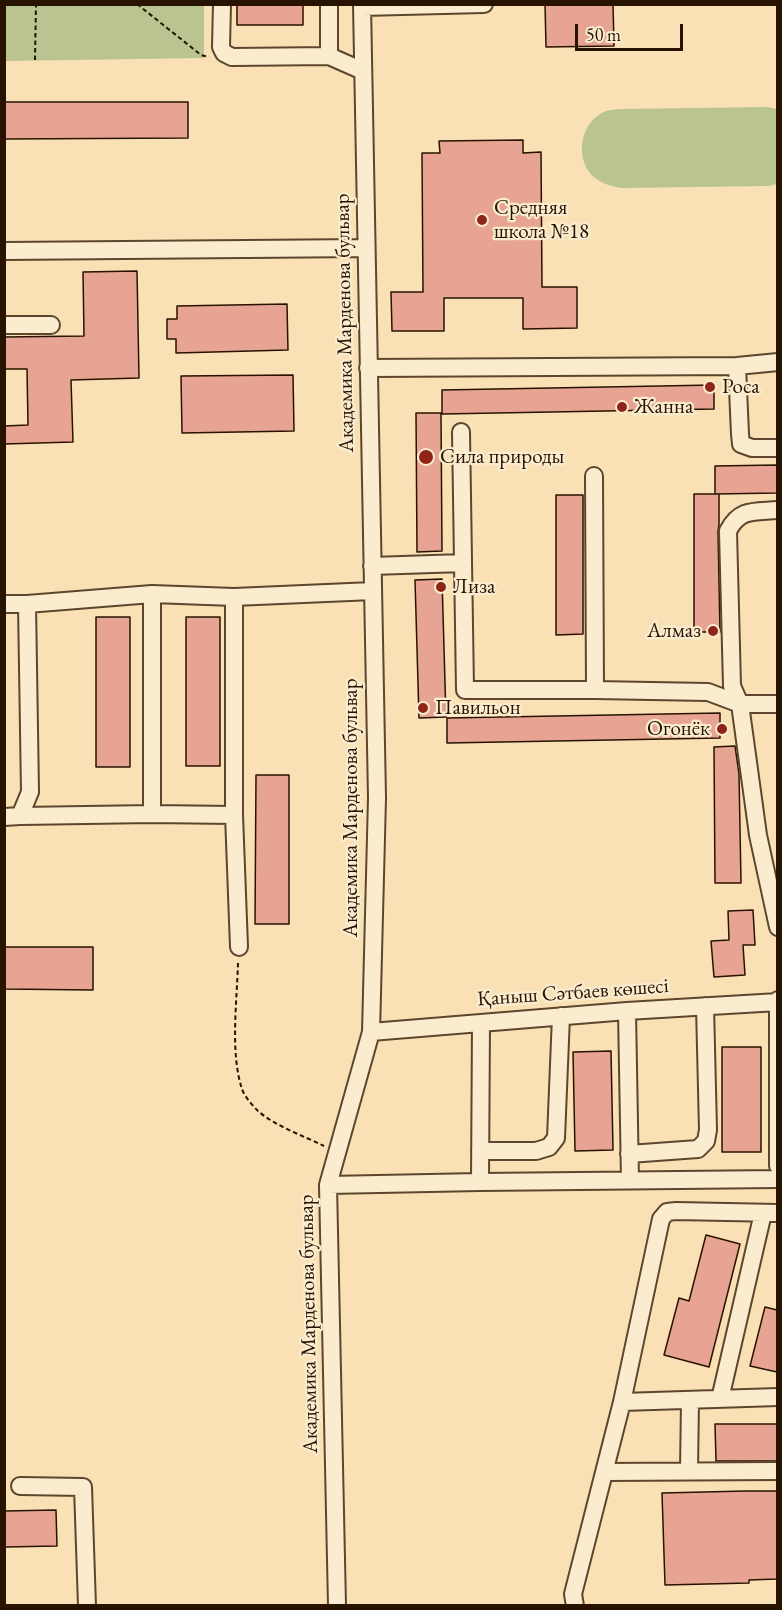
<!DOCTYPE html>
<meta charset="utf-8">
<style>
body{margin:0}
#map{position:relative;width:782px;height:1610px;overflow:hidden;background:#f9e1b5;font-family:"EB Garamond",serif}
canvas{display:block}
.frame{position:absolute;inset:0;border:6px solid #271300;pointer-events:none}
.scale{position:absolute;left:575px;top:24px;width:108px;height:27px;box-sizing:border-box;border:3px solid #271300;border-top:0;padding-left:8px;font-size:18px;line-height:21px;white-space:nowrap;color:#271300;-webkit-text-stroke:4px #fbeccf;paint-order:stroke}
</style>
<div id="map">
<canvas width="782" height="1610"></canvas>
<div class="frame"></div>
<div class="scale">50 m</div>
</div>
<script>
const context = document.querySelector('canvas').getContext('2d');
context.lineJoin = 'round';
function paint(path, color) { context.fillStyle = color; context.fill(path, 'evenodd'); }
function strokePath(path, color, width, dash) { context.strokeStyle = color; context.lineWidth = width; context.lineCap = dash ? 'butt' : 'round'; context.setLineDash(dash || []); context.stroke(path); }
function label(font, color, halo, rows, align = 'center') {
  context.font = font + ' "EB Garamond",serif'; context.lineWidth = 4.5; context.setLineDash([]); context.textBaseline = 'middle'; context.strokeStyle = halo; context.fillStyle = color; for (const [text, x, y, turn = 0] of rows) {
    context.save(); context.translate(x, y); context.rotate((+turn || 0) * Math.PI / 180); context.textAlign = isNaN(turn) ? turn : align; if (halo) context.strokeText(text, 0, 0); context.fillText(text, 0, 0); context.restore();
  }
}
const green = new Path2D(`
 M 4,5 L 204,5 L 204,58 L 5,61 Z
 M 767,107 L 777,109 L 777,184 L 768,186 L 621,188 C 611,186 603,184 595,178 C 573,160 580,121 606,111 C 610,110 616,109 620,109 Z`);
const building = new Path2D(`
 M 237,4 L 303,4 L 303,25 L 237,25 Z
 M 545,4 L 613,4 L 614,46 L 546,47 Z
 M 4,102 L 188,102 L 188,138 L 4,139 Z
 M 523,140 L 523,153 L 541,152 L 542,287 L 577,287 L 577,328 L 523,329 L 523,298 L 444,298 L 444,331 L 392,331 L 391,292 L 423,292 L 422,153 L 440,153 L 439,141 Z
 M 137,271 L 139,378 L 71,380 L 73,442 L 4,444 L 4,426 L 28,425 L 27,369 L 4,369 L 4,337 L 84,336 L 83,272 Z
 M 287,304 L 288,350 L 176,353 L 176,339 L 167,339 L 167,319 L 177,319 L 177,306 Z
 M 293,375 L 294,431 L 182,433 L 181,376 Z
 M 714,385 L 714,409 L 442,414 L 442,390 Z
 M 416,413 L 441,413 L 442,551 L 417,552 Z
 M 777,465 L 777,493 L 715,494 L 715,466 Z
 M 694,494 L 719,494 L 719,525 L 718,531 L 720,632 L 694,632 Z
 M 556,495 L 583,495 L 583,634 L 556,635 Z
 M 442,579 L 446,717 L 419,718 L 415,580 Z
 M 96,617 L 130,617 L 130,767 L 96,767 Z
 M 186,617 L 220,617 L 220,766 L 186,766 Z
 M 720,713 L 720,738 L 447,743 L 447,718 Z
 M 735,746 L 739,774 L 741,883 L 715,883 L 714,747 Z
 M 256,775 L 289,775 L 289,924 L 255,924 Z
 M 753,910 L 755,945 L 743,945 L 745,975 L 714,977 L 711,941 L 729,940 L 728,911 Z
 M 4,947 L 93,947 L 93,990 L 4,989 Z
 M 722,1047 L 761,1047 L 761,1152 L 722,1152 Z
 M 611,1051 L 613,1150 L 575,1151 L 573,1052 Z
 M 706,1235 L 740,1244 L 709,1367 L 664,1355 L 679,1298 L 689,1301 Z
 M 765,1307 L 777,1310 L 777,1372 L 750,1366 Z
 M 715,1424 L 777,1424 L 777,1461 L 716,1461 Z
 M 746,1491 L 777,1491 L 777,1579 L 749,1580 L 749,1583 L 665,1585 L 662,1493 Z
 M 56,1510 L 57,1546 L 4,1547 L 4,1511 Z`);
const path = new Path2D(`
 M 137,4 L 201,55 L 209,57
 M 35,60 L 36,4
 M 238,963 C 237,1001 230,1053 242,1089 C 244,1096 253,1106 258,1111 C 275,1126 304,1136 324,1146`);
const minor = new Path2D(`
 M 222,4 L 221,47 L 224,53 L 232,57 L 329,56 L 363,71
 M 362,7 L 484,4
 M 329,56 L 329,4
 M 4,251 L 366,248
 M 4,325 L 51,325
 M 737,366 L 778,362
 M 368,368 L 737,366 L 740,434 L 741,444 L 752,448 L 778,448
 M 461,432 L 465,690 L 595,690 L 708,692 L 740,704 L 758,835 L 778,927
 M 594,476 L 595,690
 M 778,510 C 754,512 740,508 728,531 L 732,686 L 740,704 L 778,704
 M 372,566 L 463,563
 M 152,594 L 152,814
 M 4,604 L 27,604 L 30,792 L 20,816 L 4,817
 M 27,604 L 152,594 L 234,597 L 373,591
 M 234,815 L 239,947
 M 20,816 L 152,814 L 234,815 L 234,597
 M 778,1000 L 778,1166
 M 627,1011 L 630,1180
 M 371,1032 L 627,1011 L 778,1002
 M 480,1151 L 536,1151 L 549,1147 L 556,1138 L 561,1016
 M 629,1154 L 698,1149 L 706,1141 L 708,1130 L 705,1006
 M 480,1182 L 481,1023
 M 328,1185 L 480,1182 L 778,1179
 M 720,1399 L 763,1213
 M 622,1402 L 778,1397
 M 689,1471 L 690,1400
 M 604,1472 L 778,1471
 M 20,1486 L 83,1487 L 87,1606
 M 337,1606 L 328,1185 L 371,1032 L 377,798 L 362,4
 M 575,1606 L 573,1594 L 622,1402 L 661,1219 L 667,1212 L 676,1211 L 778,1213`);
const markers = [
 [482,220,6,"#8f2418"],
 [710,387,6,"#8f2418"],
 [622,407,6,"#8f2418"],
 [426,457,8,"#8f2418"],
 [441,587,6,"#8f2418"],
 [713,631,6,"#8f2418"],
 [423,708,6,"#8f2418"],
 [722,729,6,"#8f2418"]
];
const poiNames = [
 ["Средняя",494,208],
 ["школа №18",494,232],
 ["Роса",722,387],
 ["Жанна",634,407],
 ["Сила природы",440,457],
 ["Лиза",453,587],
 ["Алмаз",701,631,"right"],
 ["Павильон",435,708],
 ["Огонёк",710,729,"right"]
];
const streetNames = [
 ["Академика Марденова бульвар",345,323,-91],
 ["Академика Марденова бульвар",351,808,-90],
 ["Қаныш Сәтбаев көшесі",573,993,-4],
 ["Академика Марденова бульвар",309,1324,-91]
];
paint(green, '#b9c491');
paint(building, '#e8a492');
strokePath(building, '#271300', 1.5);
strokePath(minor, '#5c462d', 20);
strokePath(path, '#271300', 2, [4.5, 3]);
strokePath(minor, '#fbeccf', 16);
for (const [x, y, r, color] of markers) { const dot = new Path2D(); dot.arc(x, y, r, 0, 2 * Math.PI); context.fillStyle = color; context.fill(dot); strokePath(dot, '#fbeccf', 2); }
label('21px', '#271300', '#fbeccf', poiNames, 'left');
label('21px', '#271300', '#fbeccf', streetNames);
</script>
